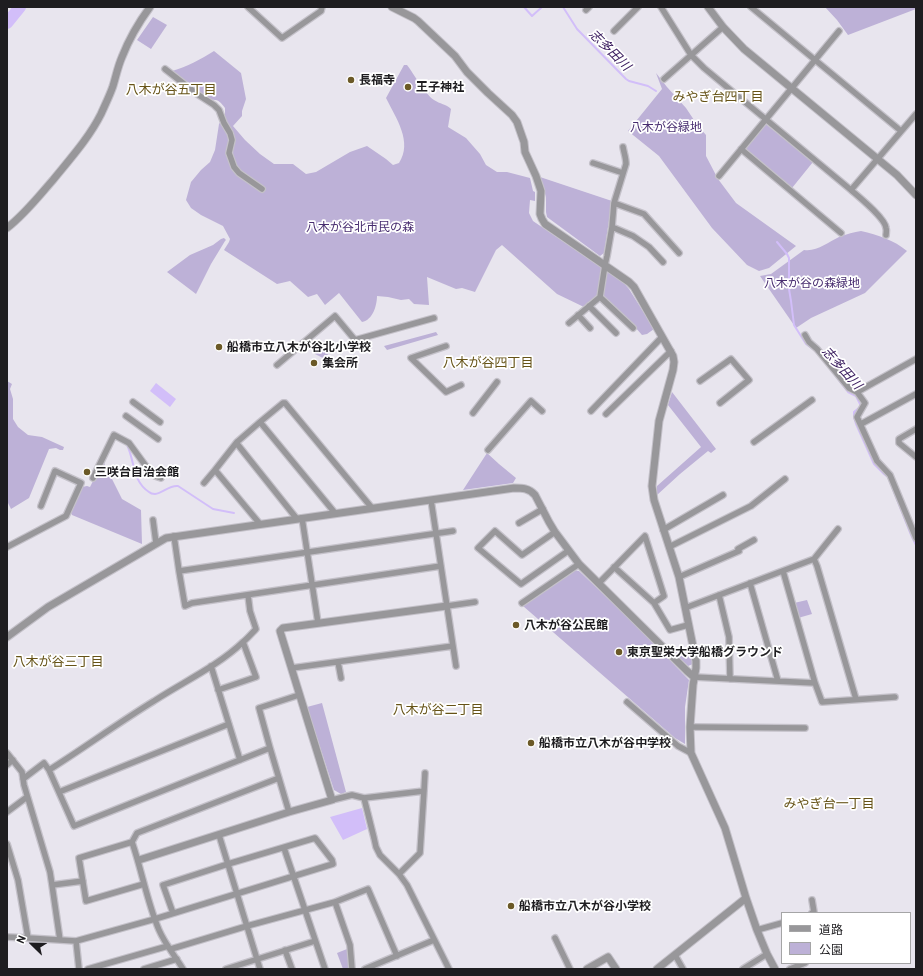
<!DOCTYPE html>
<meta charset="utf-8">
<style>
body{margin:0}
#map{position:relative;width:923px;height:976px;overflow:hidden;background:#e8e5ee;font-family:Barlow,"Noto Sans JP",sans-serif}
canvas{display:block}
.frame{position:absolute;inset:0;border:8px solid #1e1d20;pointer-events:none}
.legend{position:absolute;left:781px;top:912px;width:130px;height:52px;box-sizing:border-box;background:#fff;border:1px solid #a5a5a6;margin:0;padding:5px 7px;list-style:none;font-size:12px;color:#1e1d20}
.legend li{display:flex;align-items:center;gap:8px;height:20px}
.legend b{width:20px;border:1px solid #a5a5a6}
.north{position:absolute;left:12px;top:924px;width:40px;height:40px;-webkit-text-stroke:3px #fff;paint-order:stroke;rotate:293deg;font-size:11px;font-weight:700;line-height:16px;text-align:center;color:#1e1d20}
.north::after{content:'';display:block;margin:auto;width:14px;height:18px;background:#1e1d20;clip-path:polygon(50% 0,100% 100%,50% 72%,0 100%)}
</style>
<div id="map">
<canvas width="923" height="976"></canvas>
<div class="frame"></div>
<ul class="legend">
<li><b style="height:5px;background:#98979a"></b>道路</li>
<li><b style="height:11px;background:#bdb1d7"></b>公園</li>
</ul>
<div class="north">N</div>
</div>
<script>
const context = document.querySelector('canvas').getContext('2d');
context.lineJoin = 'round';
function paint(path, color) { context.fillStyle = color; context.fill(path, 'evenodd'); }
function strokePath(path, color, width, dash) { context.strokeStyle = color; context.lineWidth = width; context.lineCap = dash ? 'butt' : 'round'; context.setLineDash(dash || []); context.stroke(path); }
function label(font, color, halo, rows, align = 'center') {
  context.font = font + ' Barlow,"Noto Sans JP",sans-serif'; context.lineWidth = 3.5; context.setLineDash([]); context.textBaseline = 'middle'; context.strokeStyle = halo; context.fillStyle = color; for (const [text, x, y, turn = 0] of rows) {
    context.save(); context.translate(x, y); context.rotate((+turn || 0) * Math.PI / 180); context.textAlign = isNaN(turn) ? turn : align; if (halo) context.strokeText(text, 0, 0); context.fillText(text, 0, 0); context.restore();
  }
}
const green = new Path2D(`
 M 825,7 L 916,7 L 916,9 L 848,35 L 837,20 Z
 M 153,17 L 167,25 L 151,49 L 137,40 Z
 M 214,51 L 241,73 L 246,99 L 242,111 L 242,116 L 233,126 L 245,140 L 260,154 L 274,164 L 293,164 L 306,174 L 316,172 L 350,152 L 367,146 L 386,159 L 393,165 L 399,163 C 413,142 396,118 386,98 L 404,65 L 407,65 C 414,74 425,94 434,100 C 440,104 446,104 451,109 L 448,127 L 466,138 L 480,154 L 486,165 L 497,172 L 507,172 L 530,178 L 533,191 L 535,192 L 535,201 L 530,200 L 529,213 L 533,221 L 624,283 L 629,289 L 654,329 L 647,334 L 642,335 L 635,327 L 604,297 L 584,307 L 557,294 L 502,245 L 496,250 L 475,292 L 462,288 L 456,289 L 427,277 L 429,305 L 414,304 L 409,299 L 401,300 L 388,297 L 377,296 C 377,305 373,320 362,322 L 339,293 L 325,305 L 317,294 L 308,297 L 290,281 L 277,284 L 224,250 L 229,242 L 230,239 L 223,226 L 201,215 L 191,208 L 186,200 L 191,182 L 201,170 L 210,162 L 215,150 L 219,124 L 225,115 L 225,108 C 220,102 219,99 210,100 L 172,71 C 187,67 201,59 214,51 Z
 M 656,73 L 667,87 L 686,108 L 698,126 L 706,135 L 706,156 L 718,179 L 736,203 L 796,246 L 769,268 L 759,271 L 747,265 L 712,228 L 659,156 L 628,131 L 662,89 Z
 M 764,124 L 767,125 L 813,162 L 792,188 L 746,151 L 745,147 Z
 M 540,177 L 612,201 L 604,253 L 600,256 L 547,217 L 546,212 L 546,197 Z
 M 861,231 C 878,235 894,240 907,251 L 865,293 L 811,318 L 796,328 L 760,276 L 771,274 L 804,250 C 817,252 828,242 839,237 C 847,234 854,232 861,231 Z
 M 224,238 L 226,240 L 225,241 L 211,264 L 196,294 L 167,272 L 190,255 L 213,245 L 221,239 Z
 M 436,332 L 438,335 L 387,350 L 384,346 Z
 M 326,340 L 334,344 L 325,359 L 313,353 Z
 M 7,381 L 12,384 L 10,389 L 13,399 L 13,419 L 18,427 L 28,435 L 42,437 L 64,447 L 63,450 L 60,450 L 56,448 L 49,449 L 29,498 L 11,509 L 7,501 Z
 M 672,392 L 716,449 L 711,453 L 708,451 L 680,474 L 657,495 L 657,486 L 701,447 L 668,405 Z
 M 487,453 L 499,464 L 516,478 L 513,483 L 463,490 Z
 M 103,461 L 122,499 L 141,510 L 142,544 L 72,515 L 71,513 L 82,487 L 87,486 L 90,487 Z
 M 574,570 L 579,571 L 635,624 L 689,680 L 685,707 L 685,744 L 675,738 L 523,606 Z
 M 807,600 L 812,614 L 798,618 L 794,603 Z
 M 689,647 L 693,664 L 688,666 L 673,652 Z
 M 322,703 L 346,792 L 341,794 L 334,790 L 307,707 Z
 M 347,949 L 349,969 L 343,969 L 337,953 Z`);
const water = new Path2D(`
 M 156,383 L 176,399 L 170,407 L 150,391 Z
 M 362,808 L 367,829 L 343,840 L 330,817 Z`);
const stream = new Path2D(`
 M 524,7 L 532,16 L 542,7
 M 563,7 L 577,29 L 626,79 L 629,81 L 648,86 L 656,91
 M 777,242 L 787,254 L 789,258 L 789,289 L 791,301 L 794,325 L 806,344 L 817,352
 M 838,379 L 848,392 L 856,396 L 861,406 L 854,412 L 854,417 L 856,424 L 874,464 L 884,474 L 888,477 L 911,535 L 916,545
 M 127,445 C 135,461 132,481 149,492 C 151,494 152,494 155,494 C 163,493 169,485 178,486 L 213,509 L 234,513`);
const river = new Path2D(`
 M 7,23 L 20,7`);
const minor = new Path2D(`
 M 248,7 L 282,38 L 321,11 L 322,7
 M 661,7 L 691,55 L 704,68 L 851,190 C 859,197 885,218 886,228 C 887,231 886,233 886,235
 M 751,7 L 901,131
 M 586,10 L 589,7
 M 614,31 L 638,7
 M 165,69 L 197,94 L 214,105 L 219,110 L 224,123 L 230,133 L 232,140 L 229,153 L 234,167 L 239,173 L 262,189
 M 664,79 L 723,27
 M 741,149 L 841,233
 M 593,163 L 623,173
 M 719,176 L 839,31
 M 851,190 L 916,114
 M 614,203 L 644,214 L 679,253
 M 612,227 L 633,236 L 649,247 L 663,262
 M 600,297 L 633,328
 M 589,306 L 616,333
 M 578,315 L 590,328
 M 569,323 L 600,297 L 605,265 L 607,256 L 612,227 L 614,203 L 626,164 C 626,158 624,153 623,147
 M 805,335 L 809,342 L 817,349 L 849,388 L 857,392 L 865,403 L 857,417 L 877,461 L 890,475 L 916,538
 M 446,346 L 411,358 L 446,392 L 461,385
 M 277,365 L 335,316 L 355,340 L 434,318
 M 700,381 L 731,359 L 749,380 L 720,403
 M 857,392 L 916,359
 M 133,402 L 160,422
 M 591,411 L 662,337
 M 473,413 L 497,382
 M 606,414 L 671,351
 M 126,416 L 158,439
 M 260,422 L 335,513
 M 861,424 L 916,394
 M 916,429 L 899,439 L 899,443 L 916,457
 M 237,442 L 215,470 L 260,524
 M 754,442 L 812,400
 M 488,450 L 531,401 L 542,411
 M 93,478 L 114,435 L 129,443 L 151,473 L 155,476 L 161,478
 M 204,483 L 215,470
 M 431,500 L 456,666
 M 302,518 L 318,623
 M 297,519 L 238,445 L 237,442 L 260,422 L 283,403 L 285,403 L 372,508
 M 153,520 L 156,543
 M 519,523 L 543,509
 M 663,530 L 723,495
 M 555,532 L 522,555 L 495,531 L 478,548 L 521,584 L 568,551
 M 174,536 L 179,571 L 185,606 L 192,603 L 441,566
 M 7,547 L 66,516 L 81,483 L 55,471 L 41,506
 M 669,547 L 751,506 L 785,479
 M 814,559 L 817,566 L 856,699
 M 614,567 L 654,603 L 670,630 L 688,625
 M 179,571 L 453,531
 M 783,571 L 815,683 L 822,702 L 895,697
 M 679,577 L 739,551 L 738,549 L 754,540
 M 599,583 L 645,536 L 664,596 L 654,603
 M 750,583 L 778,681
 M 719,595 L 729,637 L 730,679
 M 522,603 L 579,564
 M 447,606 L 475,602
 M 685,608 L 814,559 L 838,529
 M 338,662 L 341,678
 M 211,666 L 240,760
 M 292,668 L 453,646
 M 694,677 L 815,683
 M 218,690 L 256,677 L 243,642
 M 627,702 L 678,746 L 691,753
 M 690,727 L 805,728
 M 7,753 L 22,772 L 24,785 L 50,872 L 52,885 L 60,940
 M 7,765 L 13,760
 M 49,770 C 84,748 118,723 154,701 C 183,682 218,666 243,642 C 248,638 252,633 256,629 L 250,611 L 248,595
 M 23,779 L 44,763 L 49,770 L 74,826 L 270,748
 M 59,792 L 229,724
 M 364,798 L 374,838 L 376,847 L 380,855 L 399,874 L 407,885 L 449,969
 M 332,800 L 352,795 L 364,798 L 424,791
 M 7,812 L 27,797
 M 289,812 L 270,748 L 259,708 L 299,695
 M 219,835 L 260,969
 M 132,842 L 79,858 L 86,901 L 144,884
 M 7,844 L 18,880 L 28,938
 M 284,848 L 325,969
 M 399,874 L 420,853 L 424,791 L 425,773
 M 52,885 L 83,881
 M 812,900 L 814,912 L 812,913
 M 335,902 L 350,945 L 352,969
 M 757,930 L 782,923
 M 7,937 L 28,938 L 76,941 L 155,919 L 333,864 L 332,860 L 315,838 L 228,864 L 163,885 L 173,913
 M 555,938 L 570,969
 M 76,941 L 79,969
 M 171,949 L 247,926 L 335,902 L 368,889 L 397,956
 M 285,950 L 292,969
 M 675,955 L 683,969
 M 88,969 L 168,946
 M 144,969 L 177,959
 M 183,969 C 175,956 165,944 159,930 C 147,902 142,871 132,842 L 137,833 L 279,778
 M 226,969 L 315,941
 M 365,969 L 434,940
 M 743,969 L 767,954
 M 790,969 L 805,963`);
const tertiary = new Path2D(`
 M 392,7 L 414,18 L 418,21 L 455,56 L 467,72 L 488,93 L 512,115 L 517,122 L 524,142 L 525,152 L 536,176 L 541,191 L 540,214 L 542,219 L 545,224 L 629,282 L 634,287 L 673,356 L 674,362 L 673,370 L 659,421 L 652,486 L 654,500 L 679,577 L 696,661 L 696,668 L 693,685 L 690,727 L 691,753 L 725,828 L 746,898 L 757,930 L 767,954 L 775,969
 M 708,7 L 723,27 L 744,49 L 897,175 L 916,195
 M 7,228 C 25,214 38,197 53,180 C 70,159 89,138 101,114 C 105,105 110,95 113,86 C 116,76 118,66 122,57 C 129,39 139,22 150,7
 M 7,637 L 48,607 L 166,538 L 514,488 C 522,488 529,488 535,495 L 549,522 L 555,532 L 579,564 L 687,671 L 694,677
 M 139,860 L 289,812 L 332,800 L 280,631 L 283,628 L 447,606
 M 587,969 L 608,957 L 616,969
 M 657,969 L 746,898`);
const markers = [
 [351,80,4,"#6b5927"],
 [408,87,4,"#6b5927"],
 [219,347,4,"#6b5927"],
 [314,363,4,"#6b5927"],
 [87,472,4,"#6b5927"],
 [516,625,4,"#6b5927"],
 [619,652,4,"#6b5927"],
 [531,743,4,"#6b5927"],
 [511,906,4,"#6b5927"]
];
const poiNames = [
 ["長福寺",359,80],
 ["王子神社",416,87],
 ["船橋市立八木が谷北小学校",227,347],
 ["集会所",322,363],
 ["三咲台自治会館",95,472],
 ["八木が谷公民館",524,625],
 ["東京聖栄大学船橋グラウンド",627,652],
 ["船橋市立八木が谷中学校",539,743],
 ["船橋市立八木が谷小学校",519,906]
];
const parkNames = [
 ["八木が谷緑地",666,127],
 ["八木が谷北市民の森",360,227],
 ["八木が谷の森緑地",812,283]
];
const waterNames = [
 ["志多田川",610,50,45],
 ["志多田川",842,368,48]
];
const neighbourhoodNames = [
 ["八木が谷五丁目",171,90],
 ["みやぎ台四丁目",718,97],
 ["八木が谷四丁目",488,363],
 ["八木が谷三丁目",58,662],
 ["八木が谷二丁目",438,710],
 ["みやぎ台一丁目",829,804]
];
paint(green, '#bdb1d7');
paint(water, '#d2bef9');
strokePath(stream, '#d2bef9', 2);
strokePath(river, '#d2bef9', 12);
strokePath(minor, '#c4c1c9', 8);
strokePath(tertiary, '#c4c1c9', 9);
strokePath(minor, '#98979a', 5.5);
strokePath(tertiary, '#98979a', 7);
for (const [x, y, r, color] of markers) { const dot = new Path2D(); dot.arc(x, y, r, 0, 2 * Math.PI); context.fillStyle = color; context.fill(dot); strokePath(dot, '#fff', 1.5); }
label('bold 12px', '#1e1d20', '#fff', poiNames, 'left');
label('12px', '#472c6f', '#fff', parkNames);
label('italic 13px', '#381a5d', '#fff', waterNames);
label('13px', '#665317', '#fff', neighbourhoodNames);
</script>
